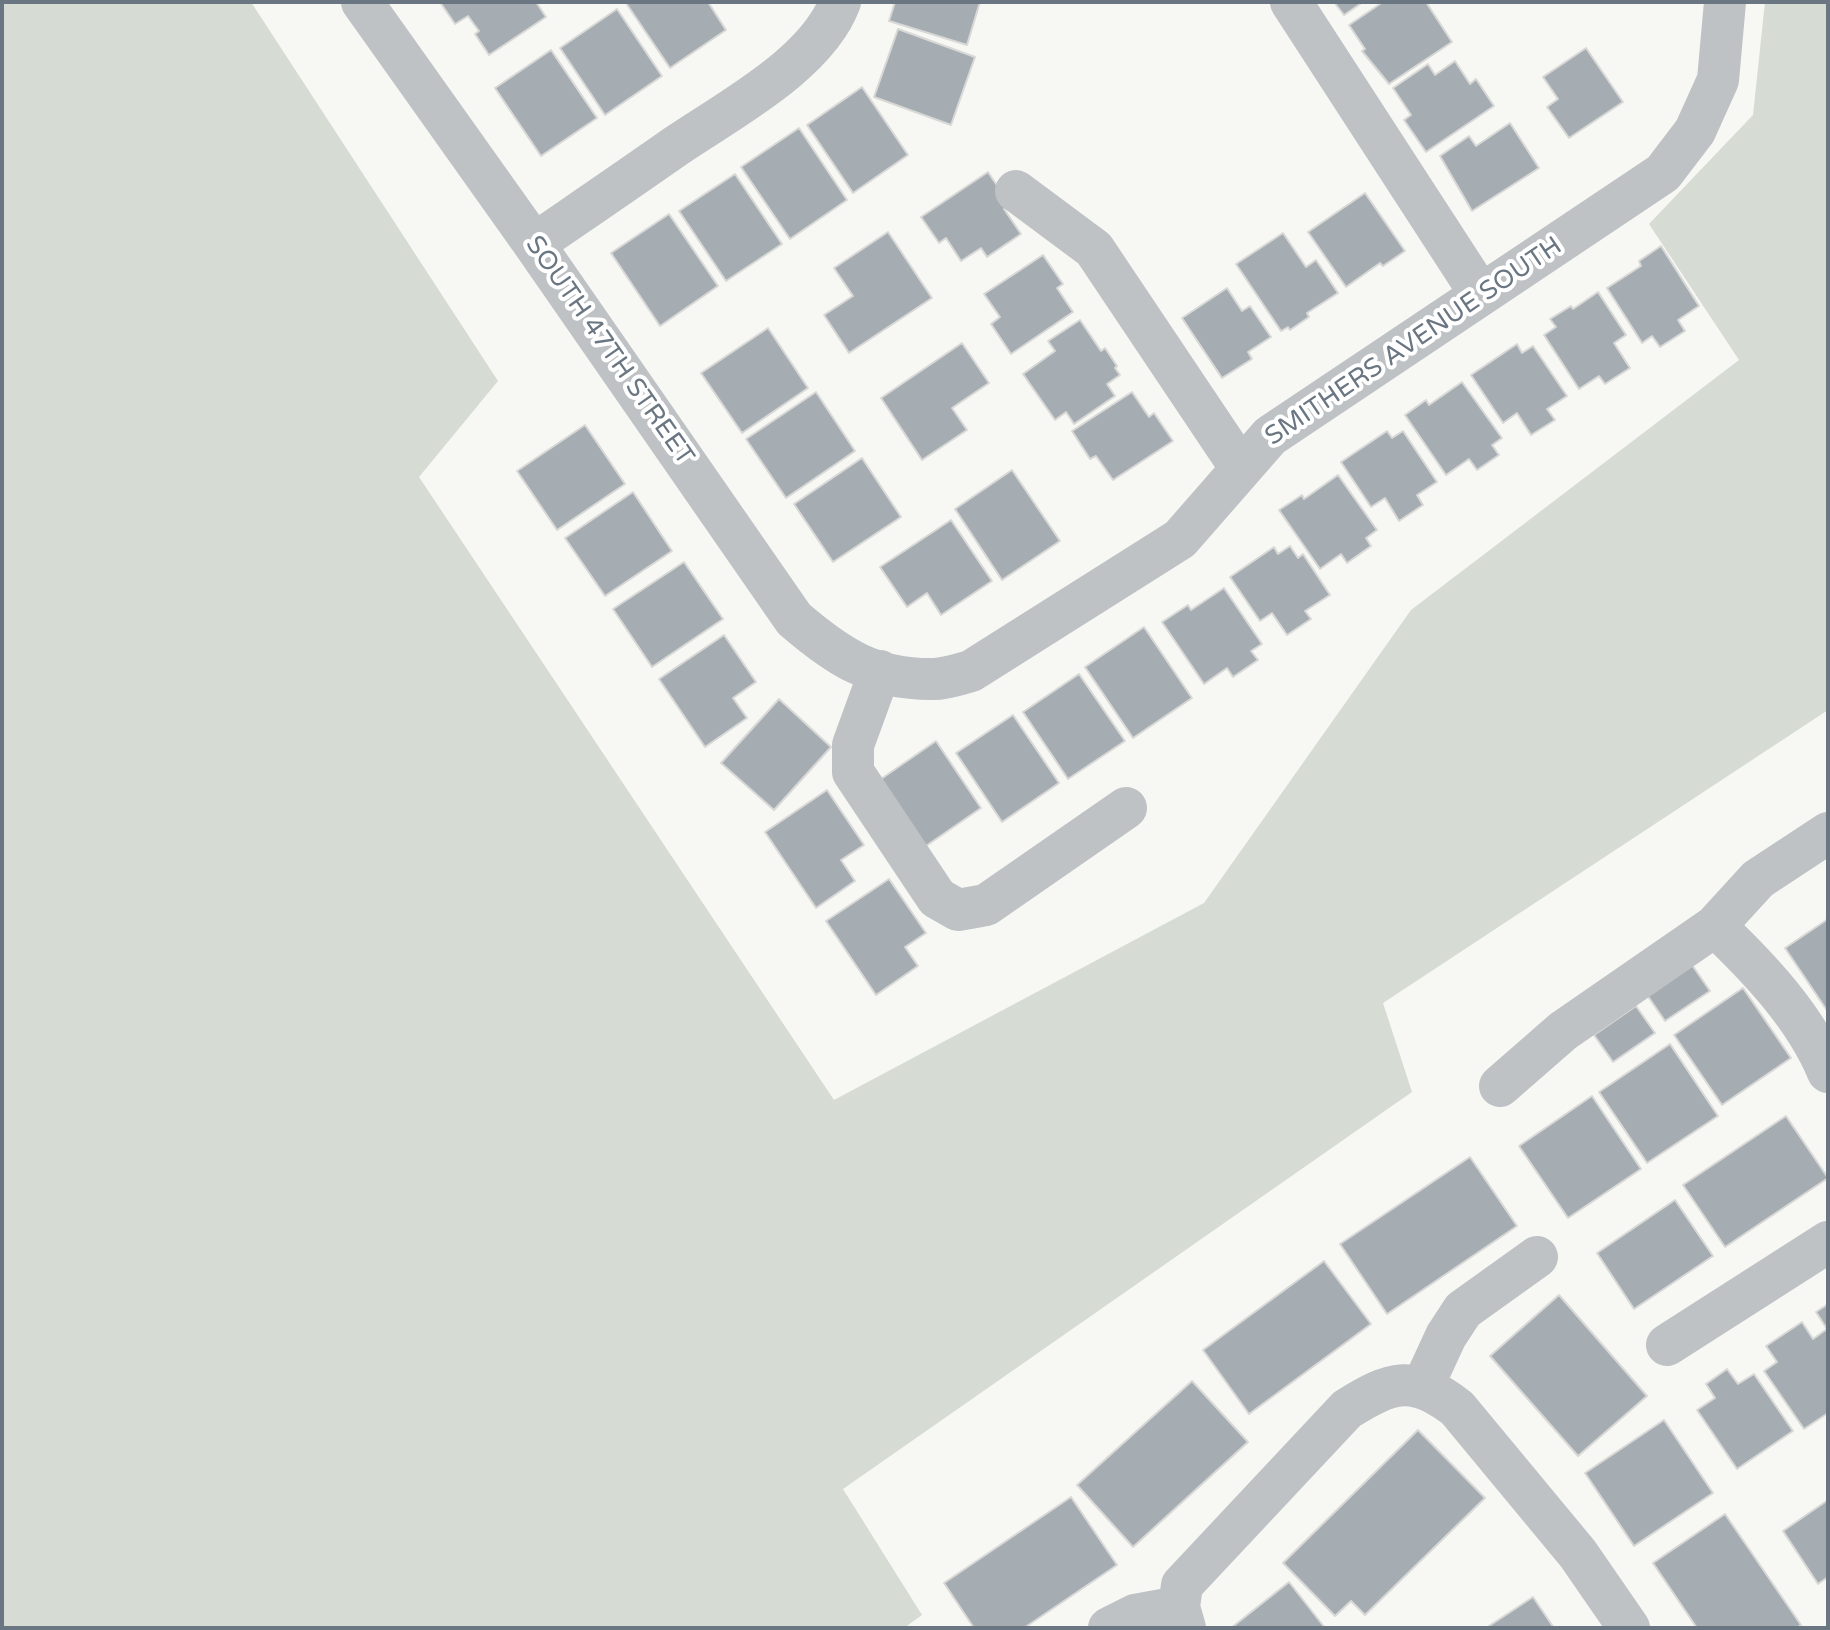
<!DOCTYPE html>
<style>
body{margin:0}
#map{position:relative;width:1830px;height:1630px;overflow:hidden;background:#f7f7f4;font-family:"Varela Round",sans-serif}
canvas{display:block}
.frame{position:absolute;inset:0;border:4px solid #6a7681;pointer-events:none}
</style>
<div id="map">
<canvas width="1830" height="1630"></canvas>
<div class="frame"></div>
</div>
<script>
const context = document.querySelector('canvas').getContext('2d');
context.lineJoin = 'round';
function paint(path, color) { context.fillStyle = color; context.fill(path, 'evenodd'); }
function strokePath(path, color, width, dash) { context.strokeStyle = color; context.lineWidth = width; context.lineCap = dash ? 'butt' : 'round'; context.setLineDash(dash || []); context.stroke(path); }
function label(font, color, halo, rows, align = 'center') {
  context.font = font + ' "Varela Round",sans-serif'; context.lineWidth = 8; context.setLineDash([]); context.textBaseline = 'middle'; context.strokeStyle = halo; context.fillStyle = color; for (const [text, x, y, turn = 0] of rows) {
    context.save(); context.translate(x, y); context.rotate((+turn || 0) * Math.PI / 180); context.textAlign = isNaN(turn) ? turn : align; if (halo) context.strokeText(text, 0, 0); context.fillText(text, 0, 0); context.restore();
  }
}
const green = new Path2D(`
 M 2,2 L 251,2 L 498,381 L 419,477 L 834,1100 L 1204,903 L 1411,610 L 1739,360 L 1649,224 L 1753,115 L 1765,2 L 1828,2 L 1828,710 L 1383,1003 L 1412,1092 L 843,1489 L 922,1615 L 904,1628 L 2,1628 Z`);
const building = new Path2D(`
 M 440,2 L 536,2 L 546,17 L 489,55 L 475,34 L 479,31 L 468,16 L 455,24 Z
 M 628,2 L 708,2 L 726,30 L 670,68 L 626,3 Z
 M 895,2 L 980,2 L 967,45 L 889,21 Z
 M 1334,2 L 1363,2 L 1344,15 Z
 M 1383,2 L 1426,2 L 1452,42 L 1389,84 L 1362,51 L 1365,49 L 1349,25 Z
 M 617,9 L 662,76 L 605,115 L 560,48 Z
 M 898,29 L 975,57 L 951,125 L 874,97 Z
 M 1586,48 L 1623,102 L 1569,138 L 1547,107 L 1558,99 L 1543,77 Z
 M 551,50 L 597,118 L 541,156 L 495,88 Z
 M 1455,61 L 1470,84 L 1476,79 L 1494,106 L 1426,152 L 1404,120 L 1411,115 L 1393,88 L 1428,64 L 1435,75 Z
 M 862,87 L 908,155 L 853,193 L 807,125 Z
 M 1510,123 L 1539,168 L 1472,211 L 1440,156 L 1469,136 L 1476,146 Z
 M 799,128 L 847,200 L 790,239 L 741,167 Z
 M 988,172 L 1010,205 L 1004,209 L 1021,234 L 987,257 L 981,248 L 961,261 L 946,238 L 939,243 L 921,217 Z
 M 735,174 L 782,244 L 726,281 L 679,211 Z
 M 1365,193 L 1405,251 L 1383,266 L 1380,263 L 1346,287 L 1308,232 Z
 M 669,214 L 718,286 L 660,326 L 611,253 Z
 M 888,232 L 932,298 L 849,353 L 824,315 L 853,296 L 834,268 Z
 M 1283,233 L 1306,267 L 1316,260 L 1338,293 L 1307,313 L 1309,317 L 1290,330 L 1288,327 L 1281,331 L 1236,264 Z
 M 1661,246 L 1699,306 L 1678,320 L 1685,331 L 1660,347 L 1652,336 L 1642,343 L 1607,288 L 1641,266 L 1639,261 Z
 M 1043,255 L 1063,284 L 1057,288 L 1073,312 L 1011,354 L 991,324 L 1000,317 L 984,294 Z
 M 1227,288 L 1242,311 L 1250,306 L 1271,337 L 1248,352 L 1252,359 L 1222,378 L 1182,318 Z
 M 1598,292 L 1626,335 L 1614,343 L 1630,368 L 1605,384 L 1599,376 L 1579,389 L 1544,335 L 1556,327 L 1550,319 L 1571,306 L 1573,309 Z
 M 1080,320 L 1101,351 L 1105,348 L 1117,366 L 1115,368 L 1120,375 L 1107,384 L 1115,396 L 1074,424 L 1066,412 L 1055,420 L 1023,374 L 1055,351 L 1048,341 Z
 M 768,328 L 808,388 L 742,433 L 701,373 Z
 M 962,343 L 989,383 L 952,408 L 967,430 L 922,460 L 881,398 Z
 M 1517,344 L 1522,353 L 1533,346 L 1567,396 L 1547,409 L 1555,420 L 1531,435 L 1517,413 L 1503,423 L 1471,375 Z
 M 1462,382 L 1502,438 L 1492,445 L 1499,455 L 1477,470 L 1469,459 L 1446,475 L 1405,415 L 1426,400 L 1429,405 Z
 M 816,392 L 855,451 L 786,498 L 746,439 Z
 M 1132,392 L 1149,417 L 1154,413 L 1173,441 L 1113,480 L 1096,456 L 1090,459 L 1072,431 Z
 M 585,425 L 625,484 L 557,530 L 517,471 Z
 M 1387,431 L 1392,438 L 1403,431 L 1437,482 L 1417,495 L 1423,505 L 1399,521 L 1385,498 L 1371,507 L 1341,462 Z
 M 862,458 L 901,517 L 833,562 L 794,504 Z
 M 1012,470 L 1060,541 L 1002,580 L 955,509 Z
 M 1338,475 L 1377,530 L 1366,538 L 1371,546 L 1347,563 L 1341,554 L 1320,569 L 1279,510 L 1302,495 L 1304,499 Z
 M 633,492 L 672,551 L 605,596 L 565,538 Z
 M 951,520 L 992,581 L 941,615 L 927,593 L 907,607 L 880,567 Z
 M 1290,546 L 1298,558 L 1303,554 L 1330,595 L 1305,611 L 1311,619 L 1287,635 L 1272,613 L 1260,621 L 1230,577 L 1274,547 L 1278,554 Z
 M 684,562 L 723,619 L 652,667 L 613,609 Z
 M 1224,588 L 1262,644 L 1251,651 L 1258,660 L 1233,677 L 1227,668 L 1204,684 L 1162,622 L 1188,605 L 1191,610 Z
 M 1144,627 L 1192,698 L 1133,738 L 1085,667 Z
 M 724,635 L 756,682 L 733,698 L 747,718 L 705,747 L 659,679 Z
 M 1079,674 L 1125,741 L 1068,779 L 1023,712 Z
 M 779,699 L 831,747 L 774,810 L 721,763 Z
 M 1013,715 L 1059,783 L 1002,822 L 956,753 Z
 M 936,741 L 981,808 L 923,848 L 878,781 Z
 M 827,790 L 864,845 L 841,860 L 855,881 L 816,908 L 765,832 Z
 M 889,879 L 926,933 L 905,947 L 918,966 L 876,995 L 826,921 Z
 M 1828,919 L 1828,1012 L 1785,948 Z
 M 1690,962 L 1710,991 L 1665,1021 L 1645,992 Z
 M 1743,988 L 1791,1058 L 1722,1105 L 1674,1035 Z
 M 1636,1006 L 1655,1033 L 1613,1062 L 1594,1035 Z
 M 1670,1044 L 1718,1116 L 1647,1163 L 1599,1092 Z
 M 1592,1096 L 1641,1169 L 1568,1218 L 1519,1146 Z
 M 1786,1116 L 1828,1178 L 1725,1247 L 1683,1185 Z
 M 1470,1157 L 1517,1226 L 1387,1314 L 1340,1244 Z
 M 1675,1200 L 1713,1256 L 1634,1309 L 1597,1253 Z
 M 1324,1261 L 1371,1324 L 1249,1414 L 1203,1350 Z
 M 1559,1295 L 1647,1396 L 1578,1456 L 1490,1356 Z
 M 1828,1304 L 1828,1413 L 1804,1429 L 1764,1371 L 1777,1362 L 1766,1346 L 1802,1322 L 1813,1339 L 1827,1329 L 1816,1312 Z
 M 1727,1369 L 1738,1384 L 1754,1374 L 1793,1431 L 1737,1469 L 1697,1410 L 1715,1398 L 1706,1384 Z
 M 1192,1381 L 1248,1442 L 1133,1547 L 1077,1485 Z
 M 1664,1420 L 1713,1493 L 1634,1546 L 1585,1473 Z
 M 1418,1430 L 1485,1498 L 1365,1615 L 1351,1601 L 1335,1616 L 1283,1563 Z
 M 1071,1497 L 1117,1565 L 1024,1628 L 974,1628 L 944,1583 Z
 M 1828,1500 L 1828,1577 L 1818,1584 L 1783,1531 Z
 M 1725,1514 L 1801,1625 L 1796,1628 L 1697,1628 L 1653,1563 Z
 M 1289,1582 L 1325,1628 L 1231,1628 Z
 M 1533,1597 L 1554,1628 L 1486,1628 Z`);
const minor = new Path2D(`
 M 362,2 L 534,244 L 794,619 C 838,657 873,680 934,679 C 946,679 960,674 971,671 L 1180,539 L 1270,436 L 1663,173 L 1695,131 L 1718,80 L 1725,2
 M 1291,2 L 1481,295
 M 1016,191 L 1094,249 L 1240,467
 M 534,244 C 582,211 629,179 676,146 C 729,110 817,64 840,2
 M 880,671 L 853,745 L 853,772 L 937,898 L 958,910 L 986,905 L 1126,808
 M 1715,926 C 1758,967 1805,1016 1828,1072
 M 1500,1086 L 1563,1031 L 1715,926 L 1758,879 L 1828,833
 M 1667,1345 L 1828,1242
 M 1422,1388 L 1446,1336 L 1463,1310 L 1537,1257
 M 1109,1628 L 1135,1615 L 1179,1607
 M 1185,1628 L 1179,1607 L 1182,1585 L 1347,1409 C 1392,1381 1413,1374 1457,1408 L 1578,1554 L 1629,1628`);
const streetNames = [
 ["SMITHERS AVENUE SOUTH",1414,342,-34],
 ["SOUTH 47TH STREET",609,351,55]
];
paint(green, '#d6dbd4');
paint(building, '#a6adb2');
strokePath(building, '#d8d8d7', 2);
strokePath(minor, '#bec2c5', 42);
label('26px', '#6a7681', '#fff', streetNames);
</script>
